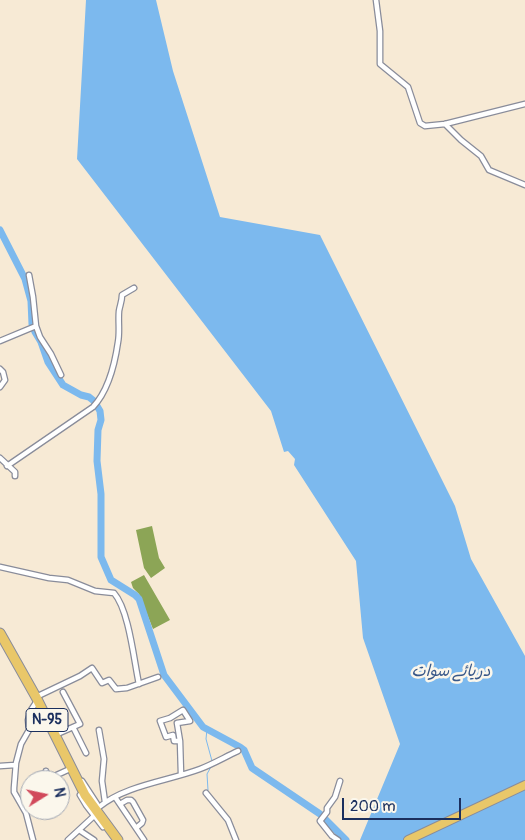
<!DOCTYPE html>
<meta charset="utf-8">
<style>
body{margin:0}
#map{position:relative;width:525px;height:840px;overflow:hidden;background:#f7ead5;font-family:Pangolin,sans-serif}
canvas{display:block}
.north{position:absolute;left:20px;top:770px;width:50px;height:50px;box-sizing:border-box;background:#fbf7ec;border:1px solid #a1a7b3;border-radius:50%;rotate:80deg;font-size:14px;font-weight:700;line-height:20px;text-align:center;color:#1b2f5e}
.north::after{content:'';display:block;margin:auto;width:18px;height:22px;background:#d1495b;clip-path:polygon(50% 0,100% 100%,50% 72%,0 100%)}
.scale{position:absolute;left:342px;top:798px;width:119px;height:22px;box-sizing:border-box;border:2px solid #1b2f5e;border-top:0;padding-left:6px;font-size:15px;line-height:18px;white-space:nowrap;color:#1b2f5e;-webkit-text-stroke:4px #fbf7ec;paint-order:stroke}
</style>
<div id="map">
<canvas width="525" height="840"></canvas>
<div class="north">N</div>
<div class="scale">200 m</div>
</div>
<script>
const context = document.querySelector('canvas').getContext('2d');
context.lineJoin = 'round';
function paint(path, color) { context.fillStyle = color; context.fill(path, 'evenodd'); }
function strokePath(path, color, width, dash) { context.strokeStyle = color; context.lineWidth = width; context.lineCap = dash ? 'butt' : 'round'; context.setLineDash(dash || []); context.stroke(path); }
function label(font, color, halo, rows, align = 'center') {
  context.font = font + ' Pangolin,"Playpen Sans Arabic",sans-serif'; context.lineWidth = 5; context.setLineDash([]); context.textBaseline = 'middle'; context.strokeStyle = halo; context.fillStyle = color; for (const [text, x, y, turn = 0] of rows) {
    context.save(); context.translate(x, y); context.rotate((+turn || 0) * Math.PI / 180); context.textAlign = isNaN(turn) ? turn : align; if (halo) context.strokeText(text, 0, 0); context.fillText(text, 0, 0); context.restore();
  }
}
const forest = new Path2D(`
 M 152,526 L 159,558 L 165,568 L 151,578 L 144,568 L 136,530 Z
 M 144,575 L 170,620 L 153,629 L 139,594 L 133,588 L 131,582 Z`);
const water = new Path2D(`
 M 86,0 L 156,0 L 173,71 L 220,217 L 320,235 L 455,506 L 471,559 L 525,656 L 525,840 L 360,840 L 400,744 L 363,638 L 356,561 L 294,465 L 295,459 L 288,451 L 284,452 L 271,411 L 77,159 Z`);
const stream = new Path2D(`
 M 207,729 L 206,739 L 212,761
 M 208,790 L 207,774 L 212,765`);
const river = new Path2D(`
 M 0,230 L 25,279 L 31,301 L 32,324 L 35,332 L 41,342 L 48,362 L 63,385 L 81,395 L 89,397 L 94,401 L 100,411 L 101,420 L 98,430 L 97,461 L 101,494 L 101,557 L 111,580 L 135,595 L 139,599 L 164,675 L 203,727 L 240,747 L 244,750 L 252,768 L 320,814 L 346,840`);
const street = new Path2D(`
 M 376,0 L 380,31 L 380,64 L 408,87 L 420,123 L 425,126 L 445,124 L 525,104
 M 445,124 L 461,140 L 481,156 L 489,170 L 525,185
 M 29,275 L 33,297 L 36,326 L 40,337 L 51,354 L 61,375
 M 0,341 L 36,326
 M 0,369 L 3,372 L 5,380 L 0,387
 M 0,458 L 15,472 L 15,476
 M 7,466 L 93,407 C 108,391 115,363 118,342 C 120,332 118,321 119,311 C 120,305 122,301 122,295 L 134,288
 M 0,567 L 49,578 L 68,580 L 95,591 L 114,593 C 129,610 134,661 139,684
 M 36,697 L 80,676 L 92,668 L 102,683 L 109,680 L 116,689 L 127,688 L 158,677
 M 73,727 L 86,753
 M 99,730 L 104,759 L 102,781 L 105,802
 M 55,735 L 80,724 L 63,692
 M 180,741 L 177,723 L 190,721 L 183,710 L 170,718 L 160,721 L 166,737 L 173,735 L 174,741 L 180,741 L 181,774
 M 0,766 L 15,765
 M 46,771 L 48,779 L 72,768
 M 82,781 L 97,804
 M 206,793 L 228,820 L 236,840
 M 80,795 L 86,805 L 103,827
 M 115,797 L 144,840
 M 120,804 L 127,800 L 131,800 L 133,802 L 143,820 L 142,823 L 136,828
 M 99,807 C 126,785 168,781 200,769 C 213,764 225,757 238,751
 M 79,830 L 94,840
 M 33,840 L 26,813 L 14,792 L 14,788 L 16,763 L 21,744 L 29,730 L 28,720 L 31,710 L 37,701
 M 68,840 L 94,816
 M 338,840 L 332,836 L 320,821 L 327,812 L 327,808 L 335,797 L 340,781`);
const primary = new Path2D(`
 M 408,840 L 525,785`);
const highway = new Path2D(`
 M 0,633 L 36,697 L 85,795 L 118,840`);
const shields = [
 [47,720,42]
];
const shieldNames = [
 ["N-95",47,720]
];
const waterNames = [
 ["دریائے سوات",451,672]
];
paint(forest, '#8ca556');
paint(water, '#7cb9ee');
strokePath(stream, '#7cb9ee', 1);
strokePath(river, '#7cb9ee', 7);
strokePath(street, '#898c9a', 7);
strokePath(primary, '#898c9a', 10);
strokePath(highway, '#898c9a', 11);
strokePath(street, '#fff', 4.5);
strokePath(primary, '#e9c769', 8);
strokePath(highway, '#e9c769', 9);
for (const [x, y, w] of shields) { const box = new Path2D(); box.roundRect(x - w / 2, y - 11.5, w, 23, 4); context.fillStyle = '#fbf7ec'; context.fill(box); strokePath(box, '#1b2f5e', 1); }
label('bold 14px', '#1b2f5e', null, shieldNames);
label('italic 16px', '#385889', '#fbf7ec', waterNames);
</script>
